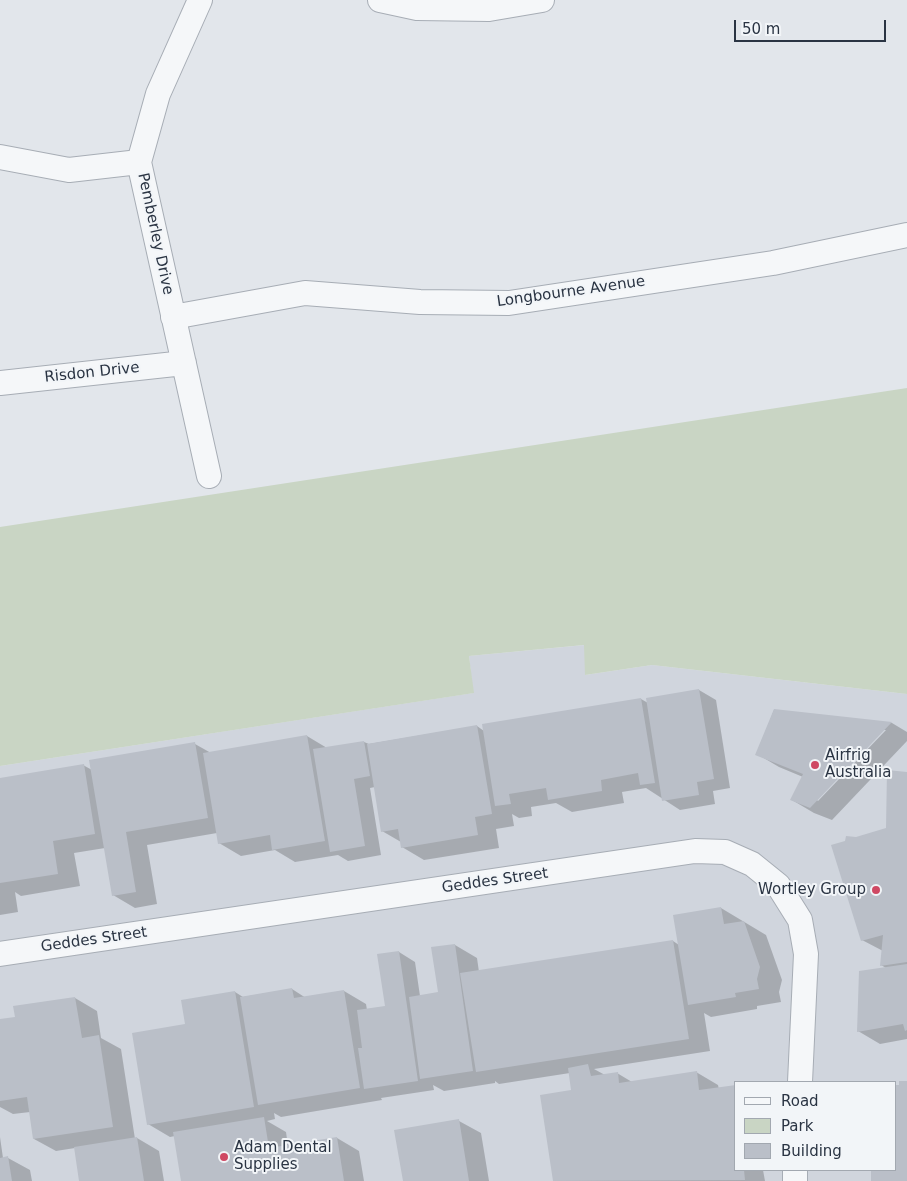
<!DOCTYPE html>
<style>
body{margin:0}
#map{position:relative;width:907px;height:1181px;overflow:hidden;background:#e2e6eb;font-family:"DejaVu Sans",sans-serif}
canvas{display:block}
.legend{position:absolute;left:734px;top:1081px;width:162px;height:90px;box-sizing:border-box;background:#f2f5f8;border:1px solid #a2a8b0;margin:0;padding:6px 9px;list-style:none;font-size:15px;color:#2a3443}
.legend li{display:flex;align-items:center;gap:10px;height:25px}
.legend b{width:25px;border:1px solid #a2a8b0}
.scale{position:absolute;left:734px;top:20px;width:152px;height:22px;box-sizing:border-box;border:2px solid #2a3443;border-top:0;padding-left:6px;font-size:15px;line-height:18px;white-space:nowrap;color:#2a3443;-webkit-text-stroke:4px #f2f5f8;paint-order:stroke}
</style>
<div id="map">
<canvas width="907" height="1181"></canvas>
<ul class="legend">
<li><b style="height:6px;background:#f5f7f9"></b>Road</li>
<li><b style="height:14px;background:#c9d5c4"></b>Park</li>
<li><b style="height:14px;background:#babfc8"></b>Building</li>
</ul>
<div class="scale">50 m</div>
</div>
<script>
const context = document.querySelector('canvas').getContext('2d');
context.lineJoin = 'round';
function paint(path, color) { context.fillStyle = color; context.fill(path, 'evenodd'); }
function strokePath(path, color, width, dash) { context.strokeStyle = color; context.lineWidth = width; context.lineCap = dash ? 'butt' : 'round'; context.setLineDash(dash || []); context.stroke(path); }
function label(font, color, halo, rows, align = 'center') {
  context.font = font + ' "DejaVu Sans",sans-serif'; context.lineWidth = 4; context.setLineDash([]); context.textBaseline = 'middle'; context.strokeStyle = halo; context.fillStyle = color; for (const [text, x, y, turn = 0] of rows) {
    context.save(); context.translate(x, y); context.rotate((+turn || 0) * Math.PI / 180); context.textAlign = isNaN(turn) ? turn : align; if (halo) context.strokeText(text, 0, 0); context.fillText(text, 0, 0); context.restore();
  }
}
const built = new Path2D(`
 M 585,645 L 585,675 L 652,665 L 907,694 L 907,1181 L 0,1181 L 0,766 L 473,693 L 469,656 ZM 736,1082 L 896,1082 L 896,1170 L 736,1170 Z`);
const green = new Path2D(`
 M 907,388 L 907,694 L 652,665 L 585,675 L 584,645 L 469,656 L 474,693 L 0,766 L 0,527 Z`);
const shadow = new Path2D(`
 M 699,690 L 716,700 L 730,788 L 713,791 L 715,804 L 680,810 L 646,788 L 622,792 L 624,803 L 572,812 L 556,803 L 531,807 L 532,816 L 519,818 L 512,814 L 514,826 L 496,829 L 499,848 L 424,860 L 402,847 L 401,842 L 382,831 L 375,787 L 370,788 L 381,855 L 348,861 L 338,855 L 295,862 L 275,850 L 241,856 L 219,843 L 217,833 L 147,845 L 157,904 L 135,908 L 113,895 L 105,848 L 74,853 L 80,886 L 21,896 L 15,892 L 18,912 L 0,915 L 0,779 L 83,765 L 92,770 L 195,744 L 211,753 L 307,736 L 327,748 L 364,742 L 369,744 L 477,726 L 484,731 L 641,699 L 648,703 Z
 M 774,710 L 892,723 L 907,732 L 907,741 L 832,820 L 814,813 L 792,800 L 803,777 L 779,767 L 757,754 ZM 882,730 L 886,730 L 818,801 L 816,799 Z
 M 907,773 L 907,1039 L 880,1044 L 858,1031 L 886,968 L 881,965 L 883,951 L 862,940 L 856,838 L 887,829 Z
 M 721,908 L 766,935 L 782,980 L 779,992 L 781,1002 L 757,1006 L 757,1009 L 711,1017 L 704,1013 L 710,1051 L 594,1069 L 605,1075 L 617,1073 L 632,1082 L 696,1072 L 718,1085 L 736,1170 L 763,1170 L 765,1181 L 555,1181 L 541,1096 L 573,1091 L 570,1073 L 499,1084 L 495,1081 L 495,1083 L 444,1091 L 433,1085 L 434,1090 L 381,1098 L 382,1100 L 281,1117 L 274,1113 L 275,1119 L 267,1121 L 286,1132 L 288,1146 L 337,1138 L 359,1151 L 364,1181 L 183,1181 L 175,1136 L 170,1137 L 148,1124 L 186,1025 L 235,992 L 243,997 L 292,989 L 306,998 L 344,991 L 366,1004 L 367,1010 L 386,1007 L 399,952 L 415,962 L 420,996 L 439,993 L 455,945 L 477,958 L 479,972 L 673,941 L 679,945 Z
 M 75,998 L 97,1011 L 101,1038 L 121,1049 L 135,1139 L 137,1138 L 159,1151 L 164,1181 L 81,1181 L 75,1148 L 56,1151 L 34,1139 L 30,1112 L 13,1114 L 0,1107 L 0,1020 L 16,1018 Z
 M 907,1082 L 907,1181 L 872,1181 L 872,1170 L 896,1170 L 896,1086 L 900,1086 Z
 M 459,1121 L 481,1133 L 489,1181 L 404,1181 Z
 M 0,1137 L 3,1158 L 8,1158 L 30,1170 L 32,1181 L 0,1181 Z`);
const building = new Path2D(`
 M 699,689 L 714,779 L 697,782 L 699,795 L 662,801 L 646,698 Z
 M 641,698 L 655,783 L 640,785 L 638,773 L 601,780 L 602,791 L 548,800 L 546,788 L 509,794 L 511,804 L 495,806 L 482,724 Z
 M 774,709 L 892,722 L 810,808 L 790,800 L 803,774 L 755,755 Z
 M 477,725 L 492,814 L 475,817 L 478,835 L 401,848 L 398,829 L 381,832 L 367,744 Z
 M 307,735 L 325,841 L 272,850 L 270,835 L 218,844 L 203,753 Z
 M 364,741 L 370,776 L 354,779 L 365,846 L 330,852 L 313,749 Z
 M 195,742 L 208,818 L 126,832 L 136,892 L 112,896 L 89,760 Z
 M 84,764 L 95,834 L 53,841 L 58,874 L 0,883 L 0,778 Z
 M 887,770 L 907,772 L 907,962 L 880,966 L 883,935 L 861,941 L 831,845 L 845,841 L 846,836 L 856,837 L 886,828 Z
 M 721,907 L 724,924 L 744,921 L 760,967 L 757,979 L 759,989 L 735,993 L 736,997 L 688,1005 L 673,915 Z
 M 673,940 L 689,1039 L 476,1072 L 460,973 Z
 M 455,944 L 473,1071 L 420,1079 L 409,997 L 438,992 L 431,947 Z
 M 399,951 L 418,1081 L 364,1089 L 358,1048 L 362,1048 L 357,1010 L 385,1006 L 377,954 Z
 M 907,964 L 907,1030 L 905,1031 L 903,1024 L 857,1032 L 859,971 Z
 M 292,988 L 294,998 L 344,990 L 360,1088 L 258,1105 L 240,997 Z
 M 235,991 L 254,1107 L 147,1125 L 132,1033 L 185,1024 L 181,1000 Z
 M 75,997 L 82,1038 L 99,1035 L 113,1127 L 33,1139 L 27,1097 L 0,1101 L 0,1019 L 15,1017 L 13,1006 Z
 M 588,1064 L 591,1076 L 618,1072 L 619,1083 L 697,1071 L 699,1090 L 736,1085 L 736,1170 L 744,1170 L 745,1180 L 553,1181 L 540,1095 L 571,1090 L 568,1068 Z
 M 899,1081 L 907,1081 L 907,1181 L 871,1181 L 871,1170 L 896,1170 L 896,1085 L 899,1085 Z
 M 264,1117 L 269,1148 L 337,1137 L 344,1181 L 181,1181 L 173,1132 Z
 M 459,1119 L 469,1181 L 403,1181 L 394,1130 Z
 M 137,1137 L 144,1181 L 79,1181 L 74,1147 Z
 M 8,1156 L 12,1181 L 0,1181 L 0,1158 Z`);
const minor = new Path2D(`
 M 200,0 L 158,94 L 139,162 L 209,476
 M 380,0 L 417,8 L 489,9 L 542,0
 M 0,157 L 69,170 L 139,162
 M 173,317 L 305,293 L 420,302 L 509,303 L 773,263 L 907,235
 M 0,383 L 184,363
 M 0,954 L 695,851 L 725,852 L 752,864 L 778,885 L 800,920 L 806,954 L 800,1082
 M 795,1181 L 795,1170`);
const markers = [
 [815,765,5,"#cf4863"],
 [876,890,5,"#cf4863"],
 [224,1157,5,"#cf4863"]
];
const streetNames = [
 ["Pemberley Drive",155,234,78],
 ["Longbourne Avenue",571,292,-8],
 ["Risdon Drive",92,373,-6],
 ["Geddes Street",495,881,-8],
 ["Geddes Street",94,940,-8]
];
const poiNames = [
 ["Airfrig",825,756],
 ["Australia",825,773],
 ["Wortley Group",866,890,"right"],
 ["Adam Dental",234,1148],
 ["Supplies",234,1165]
];
paint(built, '#d0d5dd');
paint(green, '#c9d5c4');
paint(shadow, '#0003');
paint(building, '#babfc8');
strokePath(minor, '#a7adb5', 26);
strokePath(minor, '#f5f7f9', 24);
for (const [x, y, r, color] of markers) { const dot = new Path2D(); dot.arc(x, y, r, 0, 2 * Math.PI); context.fillStyle = color; context.fill(dot); strokePath(dot, '#f2f5f8', 2); }
label('15px', '#2a3443', '#f2f5f8', streetNames);
label('15px', '#2a3443', '#f2f5f8', poiNames, 'left');
</script>
